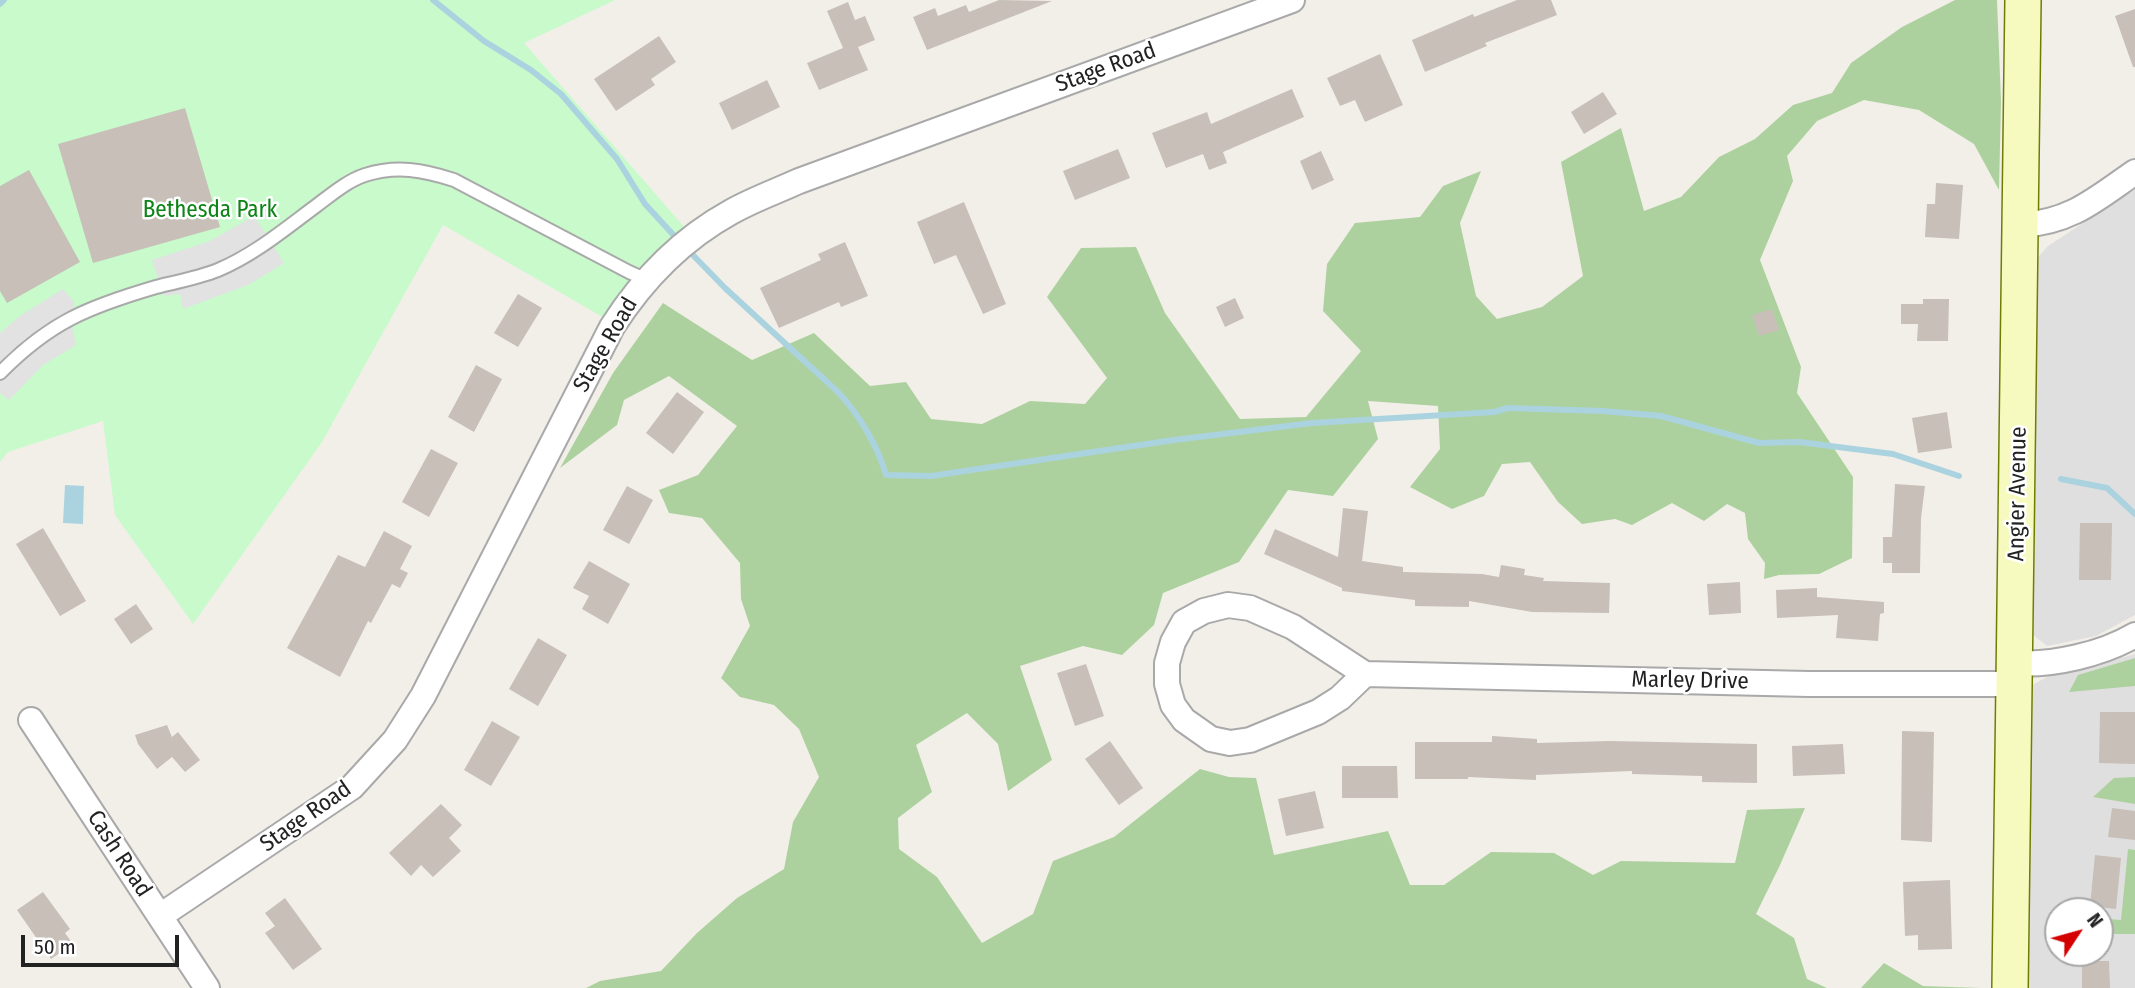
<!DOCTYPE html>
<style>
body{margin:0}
#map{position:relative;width:2135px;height:988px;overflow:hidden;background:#f2efe9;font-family:"Fira Sans Condensed",sans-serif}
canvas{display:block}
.north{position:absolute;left:2044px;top:897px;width:70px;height:70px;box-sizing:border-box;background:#fff;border:2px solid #a7a7a7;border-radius:50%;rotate:54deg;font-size:19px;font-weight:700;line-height:28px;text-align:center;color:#222}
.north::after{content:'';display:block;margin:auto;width:24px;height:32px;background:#d40000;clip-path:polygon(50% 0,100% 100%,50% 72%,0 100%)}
.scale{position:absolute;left:21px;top:935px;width:158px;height:32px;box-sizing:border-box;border:4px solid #222;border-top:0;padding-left:9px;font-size:21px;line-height:24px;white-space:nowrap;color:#222;-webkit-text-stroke:5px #fff;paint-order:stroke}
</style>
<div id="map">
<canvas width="2135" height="988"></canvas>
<div class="north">N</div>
<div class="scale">50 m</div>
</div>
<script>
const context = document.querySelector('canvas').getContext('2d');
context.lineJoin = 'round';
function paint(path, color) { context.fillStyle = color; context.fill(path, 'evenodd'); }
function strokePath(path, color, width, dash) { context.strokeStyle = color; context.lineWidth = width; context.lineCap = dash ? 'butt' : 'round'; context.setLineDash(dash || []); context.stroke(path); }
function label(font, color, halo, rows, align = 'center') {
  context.font = font + ' "Fira Sans Condensed",sans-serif'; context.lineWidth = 5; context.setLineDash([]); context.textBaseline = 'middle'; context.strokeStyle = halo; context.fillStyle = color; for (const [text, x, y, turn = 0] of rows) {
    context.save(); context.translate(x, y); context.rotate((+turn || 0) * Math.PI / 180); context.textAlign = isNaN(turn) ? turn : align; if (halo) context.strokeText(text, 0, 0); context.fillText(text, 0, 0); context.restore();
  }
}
const residential = new Path2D(`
 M 2135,189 L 2135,615 L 2096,636 L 2047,646 L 2028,631 L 2034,272 L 2039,256 L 2048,246 Z
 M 2135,654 L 2135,988 L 2024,988 L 2029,687 L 2052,674 L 2086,668 ZM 2058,911 L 2100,911 L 2100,953 L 2058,953 Z`);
const forest = new Path2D(`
 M 1955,0 L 1997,0 L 2001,101 L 1999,190 L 1974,144 L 1919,110 L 1864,100 L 1817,121 L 1787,156 L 1793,181 L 1760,260 L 1801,367 L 1797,393 L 1853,477 L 1852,558 L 1819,574 L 1779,575 L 1764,579 L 1765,563 L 1748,539 L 1745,513 L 1727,504 L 1704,521 L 1672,503 L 1632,525 L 1615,519 L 1582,524 L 1558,502 L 1530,462 L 1502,464 L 1484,496 L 1452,509 L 1410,487 L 1440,449 L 1438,406 L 1368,401 L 1378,439 L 1333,496 L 1288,490 L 1239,562 L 1163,593 L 1154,625 L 1122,655 L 1083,646 L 1020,666 L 1052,760 L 1008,791 L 998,744 L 967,713 L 916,745 L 932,792 L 898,818 L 899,849 L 937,877 L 982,943 L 1033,914 L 1053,861 L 1114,837 L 1200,769 L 1229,777 L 1256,778 L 1274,855 L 1388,831 L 1410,885 L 1444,885 L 1491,852 L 1554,853 L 1593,875 L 1621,861 L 1735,863 L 1747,810 L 1805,808 L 1780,865 L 1756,914 L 1794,938 L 1807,979 L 1827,988 L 586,988 L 600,981 L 661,971 L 697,933 L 737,898 L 784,869 L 793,822 L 819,777 L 799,729 L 774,705 L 740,697 L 721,678 L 750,626 L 741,599 L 740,563 L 702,518 L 669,513 L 659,490 L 698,475 L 737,426 L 669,376 L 624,400 L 617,425 L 560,468 L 613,373 L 663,303 L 752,360 L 814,333 L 870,386 L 906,382 L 931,419 L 982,424 L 1030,401 L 1085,404 L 1107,378 L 1047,297 L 1081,248 L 1136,247 L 1165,313 L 1240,419 L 1306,417 L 1361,351 L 1323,311 L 1327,264 L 1355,223 L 1420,217 L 1443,186 L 1481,171 L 1460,223 L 1476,296 L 1497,319 L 1542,307 L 1583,276 L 1561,162 L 1621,128 L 1644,211 L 1681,197 L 1719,157 L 1755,139 L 1793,105 L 1832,93 L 1851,63 L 1902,27 Z
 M 2135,658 L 2135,686 L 2069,692 L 2078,675 Z
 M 2135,777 L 2135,804 L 2093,797 L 2114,778 Z
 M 2128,849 L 2135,850 L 2135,934 L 2113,934 L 2109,919 L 2121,920 Z
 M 1884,963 L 1923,986 L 1981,988 L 1861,988 Z`);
const park = new Path2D(`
 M 0,0 L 615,0 L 524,43 L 686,229 L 606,319 L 443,225 L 322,442 L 193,624 L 115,515 L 103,421 L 8,452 L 0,462 Z`);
const parking = new Path2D(`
 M 254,216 L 284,263 L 248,285 L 183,309 L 180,294 L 164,296 L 152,260 L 210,241 Z
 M 63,289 L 74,302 L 72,327 L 76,345 L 43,365 L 9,400 L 0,393 L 0,333 L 20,316 Z`);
const water = new Path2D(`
 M 65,485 L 84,486 L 83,524 L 63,523 Z`);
const stream = new Path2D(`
 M 433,0 L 484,41 L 531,70 L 561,94 L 617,159 L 645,204 L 679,241
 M 0,4 L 4,0
 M 687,249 L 725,288 L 839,393 C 859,415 878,446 886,475 L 931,476 L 1174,440 L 1312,423 L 1494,412 L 1508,408 L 1603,411 L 1661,416 L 1759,443 L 1799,442 L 1893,454 L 1959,476
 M 2061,479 L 2107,488 L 2135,514`);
const building = new Path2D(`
 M 999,0 L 1052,1 L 927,50 L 913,17 L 935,8 L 938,16 L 966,5 L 969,12 Z
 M 1517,0 L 1551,0 L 1557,15 L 1485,43 L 1487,46 L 1425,72 L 1412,40 L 1473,14 L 1474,17 Z
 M 848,2 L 855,20 L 865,16 L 875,40 L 858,47 L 868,70 L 819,90 L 807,63 L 843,48 L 827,11 Z
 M 2135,9 L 2135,67 L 2133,67 L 2115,16 Z
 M 659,36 L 676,62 L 651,79 L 655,85 L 616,111 L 594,79 Z
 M 1380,54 L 1403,105 L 1365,122 L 1355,100 L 1340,106 L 1327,78 Z
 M 767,80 L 780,107 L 732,130 L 719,103 Z
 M 1292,89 L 1304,117 L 1223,152 L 1227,163 L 1209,170 L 1203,154 L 1166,168 L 1152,133 L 1207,112 L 1211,124 Z
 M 1603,92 L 1617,114 L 1584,134 L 1571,112 Z
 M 185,108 L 220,227 L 93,263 L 58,144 Z
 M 1118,149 L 1130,178 L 1075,200 L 1063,171 Z
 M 1321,151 L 1334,180 L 1312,190 L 1300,161 Z
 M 29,170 L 80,262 L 7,303 L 0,291 L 0,186 Z
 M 1936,183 L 1963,185 L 1959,239 L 1925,237 L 1927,204 L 1935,204 Z
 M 964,202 L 1006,304 L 983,314 L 956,255 L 934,264 L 917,222 Z
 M 845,242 L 868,296 L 841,307 L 839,302 L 779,328 L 760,288 L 821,260 L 818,254 Z
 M 518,294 L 542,308 L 518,347 L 494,333 Z
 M 1235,298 L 1244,318 L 1225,327 L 1216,307 Z
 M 1923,299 L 1949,299 L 1948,341 L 1917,341 L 1918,324 L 1901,324 L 1901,304 L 1923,304 Z
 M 1772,309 L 1779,330 L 1759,336 L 1752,315 Z
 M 476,365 L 502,379 L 474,432 L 448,417 Z
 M 677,392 L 704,412 L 673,454 L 646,433 Z
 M 1947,412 L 1952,448 L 1918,453 L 1912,418 Z
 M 431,449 L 458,463 L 429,517 L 402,502 Z
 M 1895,484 L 1925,486 L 1921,518 L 1920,573 L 1892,573 L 1892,563 L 1883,563 L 1883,537 L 1892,537 Z
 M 627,486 L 653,500 L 629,544 L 603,530 Z
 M 1343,508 L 1368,511 L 1362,561 L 1403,567 L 1403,572 L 1482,574 L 1499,577 L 1501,565 L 1525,569 L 1524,575 L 1544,578 L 1543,581 L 1610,583 L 1609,613 L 1532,612 L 1469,601 L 1469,607 L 1415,606 L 1415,600 L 1342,591 L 1342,588 L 1264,554 L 1275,529 L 1338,557 Z
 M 2080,523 L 2112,523 L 2111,580 L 2079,580 Z
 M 43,528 L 86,601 L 60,616 L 16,544 Z
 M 384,531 L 412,546 L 400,569 L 408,573 L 400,588 L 392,584 L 371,623 L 368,621 L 340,677 L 287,648 L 338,555 L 365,567 Z
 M 589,561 L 630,584 L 608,624 L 582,609 L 589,596 L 573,588 Z
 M 1740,582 L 1741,613 L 1709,615 L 1707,584 Z
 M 1817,588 L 1817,597 L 1884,602 L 1884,613 L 1880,614 L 1878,641 L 1836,638 L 1838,615 L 1777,618 L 1776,590 Z
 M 136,604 L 153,629 L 131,644 L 114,619 Z
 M 538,638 L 567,655 L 538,706 L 509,689 Z
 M 1086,664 L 1104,716 L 1075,726 L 1057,673 Z
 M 2100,712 L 2135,712 L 2135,764 L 2099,763 Z
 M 492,721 L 520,737 L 491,786 L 464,770 Z
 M 167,725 L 172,737 L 178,732 L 200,760 L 185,772 L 172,757 L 157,769 L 138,744 L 135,735 Z
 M 1902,731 L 1934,732 L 1932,842 L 1901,840 Z
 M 1492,736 L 1537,739 L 1537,743 L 1610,741 L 1757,744 L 1757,783 L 1702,782 L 1702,776 L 1632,774 L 1632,771 L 1536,775 L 1536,780 L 1468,777 L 1468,779 L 1415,779 L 1415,742 L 1492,742 Z
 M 1110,741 L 1143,788 L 1119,805 L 1085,759 Z
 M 1843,744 L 1845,774 L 1793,776 L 1792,746 Z
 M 1342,766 L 1397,766 L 1398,798 L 1342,798 Z
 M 1315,791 L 1324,828 L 1286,836 L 1278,799 Z
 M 441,804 L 462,825 L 449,838 L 461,851 L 433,877 L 421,865 L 411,876 L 389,853 Z
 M 2112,808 L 2135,811 L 2135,840 L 2108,837 Z
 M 2095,855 L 2121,858 L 2116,909 L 2090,906 Z
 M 1950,880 L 1952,949 L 1918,950 L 1918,935 L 1905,936 L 1903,882 Z
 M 43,892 L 70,929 L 65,933 L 73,944 L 51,959 L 17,910 Z
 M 285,898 L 322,949 L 293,970 L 265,933 L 275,926 L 265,913 Z
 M 2082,961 L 2109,961 L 2110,988 L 2082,988 Z`);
const lane = new Path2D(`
 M 0,373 C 50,322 88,307 156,287 C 176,282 198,278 218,270 C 254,255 285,229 316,206 C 332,194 347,181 365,175 C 397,165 423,170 454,180 L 629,272 L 647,280`);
const street = new Path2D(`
 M 2022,225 C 2071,222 2096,199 2135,172
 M 2015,663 C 2052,666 2103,654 2135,635
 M 1365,674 L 1340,698 L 1318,712 L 1250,740 L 1230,743 L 1211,739 L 1184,720 L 1173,705 L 1167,684 L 1167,663 L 1173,642 L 1184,622 L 1204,611 L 1228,605 L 1250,608 L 1293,627 L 1365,674 L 1809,684 L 2015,684
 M 31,720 L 207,988
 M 160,916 L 352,787 L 395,740 L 423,696 L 612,327 C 642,280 682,239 731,212 C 752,200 777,191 799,181 L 1292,0`);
const secondary = new Path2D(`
 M 2010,988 L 2023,0`);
const streetNames = [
 ["Stage Road",1106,68,-20],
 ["Stage Road",606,345,-60],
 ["Angier Avenue",2018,494,-89],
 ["Marley Drive",1690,681,1],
 ["Stage Road",306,817,-35],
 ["Cash Road",119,854,57]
];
const parkNames = [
 ["Bethesda Park",210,211]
];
paint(residential, '#e0dfdf');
paint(forest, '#add19e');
paint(park, '#c8facc');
paint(parking, '#e2e2e2');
paint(water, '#aad3df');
strokePath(stream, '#aad3df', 6);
paint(building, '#c7bfb8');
strokePath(lane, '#a9a9a9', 16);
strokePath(street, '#a9a9a9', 28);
strokePath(secondary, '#707d05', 38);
strokePath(lane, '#fff', 12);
strokePath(street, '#fff', 24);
strokePath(secondary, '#f7fabf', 35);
label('23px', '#222', '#fff', streetNames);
label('23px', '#0c8416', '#fff', parkNames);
</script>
